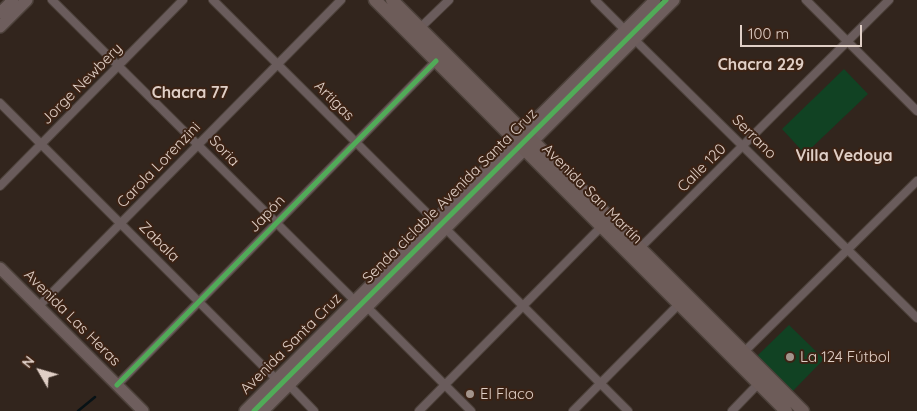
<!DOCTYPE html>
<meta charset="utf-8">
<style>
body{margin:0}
#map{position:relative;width:917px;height:411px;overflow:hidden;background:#32251d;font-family:Quicksand,sans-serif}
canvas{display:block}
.north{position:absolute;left:15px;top:346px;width:50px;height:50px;-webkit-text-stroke:4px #3b2214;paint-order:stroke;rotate:308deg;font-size:14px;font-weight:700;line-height:20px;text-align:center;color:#e0cfc6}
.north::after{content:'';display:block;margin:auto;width:18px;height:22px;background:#e0cfc6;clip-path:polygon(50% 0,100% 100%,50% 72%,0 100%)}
.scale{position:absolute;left:740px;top:25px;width:122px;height:22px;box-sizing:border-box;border:2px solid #e0cfc6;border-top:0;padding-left:6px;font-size:15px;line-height:18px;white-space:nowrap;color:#e0cfc6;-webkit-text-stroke:4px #3b2214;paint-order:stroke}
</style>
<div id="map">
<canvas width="917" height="411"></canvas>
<div class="north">N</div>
<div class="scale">100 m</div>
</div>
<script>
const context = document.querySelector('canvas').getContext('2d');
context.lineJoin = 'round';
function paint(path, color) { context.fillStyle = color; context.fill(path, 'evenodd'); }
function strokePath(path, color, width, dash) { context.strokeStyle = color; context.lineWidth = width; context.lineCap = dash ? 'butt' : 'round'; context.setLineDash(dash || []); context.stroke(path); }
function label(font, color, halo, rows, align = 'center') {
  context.font = font + ' Quicksand,sans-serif'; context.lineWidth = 4; context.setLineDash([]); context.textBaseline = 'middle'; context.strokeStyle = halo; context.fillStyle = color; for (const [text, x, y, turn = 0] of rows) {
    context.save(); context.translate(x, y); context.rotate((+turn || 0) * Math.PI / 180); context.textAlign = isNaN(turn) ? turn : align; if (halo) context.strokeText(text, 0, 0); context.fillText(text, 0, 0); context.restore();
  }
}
const green = new Path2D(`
 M 844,69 L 868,94 L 805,154 L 782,129 Z
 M 789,325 L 824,359 L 791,393 L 760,363 L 758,355 Z`);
const stream = new Path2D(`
 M 78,411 L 95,397`);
const minor = new Path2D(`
 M 52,0 L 355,301
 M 213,0 L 435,221
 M 595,0 L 625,30
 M 806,0 L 917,111
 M 420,28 L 449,0
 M 635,40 L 917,318
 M 0,103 L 276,379
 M 0,186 L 183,0
 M 445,228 L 628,411
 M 640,248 L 889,0
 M 39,306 L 341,0
 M 367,307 L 471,411
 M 744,352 L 917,181
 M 117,385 L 436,61
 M 289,385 L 314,411
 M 419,411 L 602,226
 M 573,411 L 679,304
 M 732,411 L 759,383`);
const secondary = new Path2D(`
 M 0,13 L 13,0
 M 0,27 L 27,0
 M 0,268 L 143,411
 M 245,411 L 655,0
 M 263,411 L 674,0`);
const primary = new Path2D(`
 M 375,0 L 786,411
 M 392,0 L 803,411`);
const cycleway = new Path2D(`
 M 117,385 L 436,61
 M 254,411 L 666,0`);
const markers = [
 [790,357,5,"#a3948b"],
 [470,394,5,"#a3948b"]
];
const streetNames = [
 ["Jorge Newbery",82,84,-45],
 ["Artigas",334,101,45],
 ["Serrano",754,137,45],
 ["Soria",224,151,46],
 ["Carola Lorenzini",159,165,-46],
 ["Calle 120",702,168,-45],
 ["Avenida San Martín",592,194,45],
 ["Senda ciclable Avenida Santa Cruz",450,196,-45],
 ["Japón",267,214,-46],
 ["Zabala",159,242,45],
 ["Avenida Las Heras",72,318,45],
 ["Avenida Santa Cruz",291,344,-45]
];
const poiNames = [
 ["La 124 Fútbol",800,357],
 ["El Flaco",480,394]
];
const neighbourhoodNames = [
 ["Chacra 229",761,65],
 ["Chacra 77",190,93],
 ["Villa Vedoya",844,156]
];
paint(green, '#114223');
strokePath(stream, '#071216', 2.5);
strokePath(minor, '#4c413a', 10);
strokePath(secondary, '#4c413a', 14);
strokePath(primary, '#4c413a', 15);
strokePath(minor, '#6a5c5c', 8);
strokePath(secondary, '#6e5e5d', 11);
strokePath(primary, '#6d5c59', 12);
strokePath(cycleway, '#51ab58', 5);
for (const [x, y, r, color] of markers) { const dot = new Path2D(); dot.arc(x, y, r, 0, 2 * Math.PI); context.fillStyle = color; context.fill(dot); strokePath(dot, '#3b2214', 2); }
label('15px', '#e0cfc6', '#3b2214', streetNames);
label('15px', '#e0cfc6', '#3b2214', poiNames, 'left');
label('bold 16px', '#e0cfc6', '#3b2214', neighbourhoodNames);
</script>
